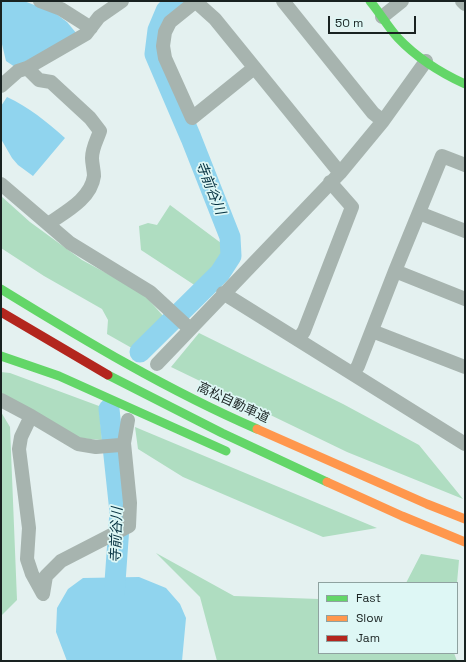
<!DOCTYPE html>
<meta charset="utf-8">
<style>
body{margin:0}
#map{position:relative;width:466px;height:662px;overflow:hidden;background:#e4f1f0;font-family:"Space Grotesk",sans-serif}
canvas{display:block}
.frame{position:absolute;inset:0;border:2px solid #192221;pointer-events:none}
.legend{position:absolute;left:318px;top:582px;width:140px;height:72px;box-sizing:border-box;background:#def7f5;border:1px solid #8fa2a0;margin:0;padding:5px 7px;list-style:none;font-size:12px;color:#192221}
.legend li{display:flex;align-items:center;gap:8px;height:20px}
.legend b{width:20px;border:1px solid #8fa2a0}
.scale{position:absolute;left:328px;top:16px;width:88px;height:18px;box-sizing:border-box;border:2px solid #192221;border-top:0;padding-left:5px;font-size:12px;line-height:14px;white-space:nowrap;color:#192221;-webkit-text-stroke:3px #def7f5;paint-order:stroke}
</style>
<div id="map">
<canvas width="466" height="662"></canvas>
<div class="frame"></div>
<ul class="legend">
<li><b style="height:5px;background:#63d668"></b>Fast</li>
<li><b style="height:5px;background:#ff974d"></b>Slow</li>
<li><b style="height:5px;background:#b3261e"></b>Jam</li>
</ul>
<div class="scale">50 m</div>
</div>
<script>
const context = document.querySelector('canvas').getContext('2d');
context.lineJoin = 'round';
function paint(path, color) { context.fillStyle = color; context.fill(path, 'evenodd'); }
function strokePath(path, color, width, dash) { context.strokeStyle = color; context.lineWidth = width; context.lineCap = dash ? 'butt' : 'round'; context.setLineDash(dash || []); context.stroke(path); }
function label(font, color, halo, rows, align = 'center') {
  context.font = font + ' "Space Grotesk","Noto Sans JP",sans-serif'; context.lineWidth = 3.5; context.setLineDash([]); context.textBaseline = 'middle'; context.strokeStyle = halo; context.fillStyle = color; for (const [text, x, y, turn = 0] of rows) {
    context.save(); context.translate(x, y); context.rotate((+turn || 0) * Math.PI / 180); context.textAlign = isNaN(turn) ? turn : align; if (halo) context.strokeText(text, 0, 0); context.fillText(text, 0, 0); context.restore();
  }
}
const forest = new Path2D(`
 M 1,196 L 30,222 L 82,260 L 136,289 L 149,300 L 164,317 L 137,351 L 107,334 L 108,320 L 102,309 L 44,276 L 1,248 Z
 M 170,205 L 225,246 L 224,259 L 199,288 L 141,250 L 139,226 L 148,223 L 157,225 Z
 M 199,333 L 343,404 L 419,445 L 463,499 L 347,452 L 171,367 Z
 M 1,372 L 10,373 L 99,406 L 102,440 L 77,438 L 1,395 Z
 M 1,412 L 10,427 L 17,600 L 1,616 Z
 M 135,427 L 377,528 L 323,537 L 183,477 L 138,449 Z
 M 156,553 L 234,596 L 319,599 L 319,653 L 454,653 L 457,661 L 217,661 L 200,597 Z
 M 421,554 L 459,560 L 457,583 L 406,583 Z`);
const water = new Path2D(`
 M 1,1 L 24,1 L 55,13 L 67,22 L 77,34 L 15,67 L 6,61 L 1,40 Z
 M 7,97 C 29,107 47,122 65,138 L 33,176 L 18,165 L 12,158 L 1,139 L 1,106 Z
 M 139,577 L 166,588 L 180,604 L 186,618 L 182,661 L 67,661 L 56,632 L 57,608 L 68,589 L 83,578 Z`);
const river = new Path2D(`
 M 140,352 L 220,273 L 231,256 L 230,237 L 191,138 L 155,54 L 158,30 L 166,11 L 176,1
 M 109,409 L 120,512 L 114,596 L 114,661`);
const street = new Path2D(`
 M 40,1 L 61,9 L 91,28
 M 195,1 L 215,19 L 340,173
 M 196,1 L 170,22 L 165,32 L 163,46 L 165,58 L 192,118 L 254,68
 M 283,1 L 373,113 L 383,121
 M 462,1 L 465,4
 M 382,17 L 402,1
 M 27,68 L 39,80 L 51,82 L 90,118 L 100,131 C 97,140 92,148 92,158 C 92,164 94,170 94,176 C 91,199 65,212 48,224
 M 1,86 L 18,71 L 27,68 L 86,34 L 99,17 L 122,1
 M 1,184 L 70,243 L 150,292 L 190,329
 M 419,213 L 465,231
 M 395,271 L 465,299
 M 223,293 L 465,444
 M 372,331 L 465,367
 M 298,340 L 304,331 L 352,207 L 330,182
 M 157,364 L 340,173 L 383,121 L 426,61
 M 353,374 L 358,366 L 395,271 L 442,156 L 465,165
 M 1,400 L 31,416
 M 124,443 L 120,445 L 96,447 L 78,444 L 31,416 L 21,437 L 19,449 L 29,528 L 27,559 L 32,574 L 43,594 L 46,576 L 61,561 L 129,526 L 130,503 L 124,443 L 128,420`);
const fast = new Path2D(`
 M 370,1 C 380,13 388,27 398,38 C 417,58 441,73 465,84
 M 1,289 C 84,340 167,390 257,429
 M 1,356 L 59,376 L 226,451
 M 108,375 L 222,433 L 327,482`);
const slow = new Path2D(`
 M 257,429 L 427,504 L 465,519
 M 327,482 L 402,516 L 465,542`);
const jam = new Path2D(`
 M 1,312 L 108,375`);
const streetNames = [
 ["高松自動車道",233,403,25]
];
const waterNames = [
 ["寺前谷川",210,188,68],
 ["寺前谷川",117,535,-88]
];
paint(forest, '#afddc1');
paint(water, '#90d4ee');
strokePath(river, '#90d4ee', 21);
strokePath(street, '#a7b4af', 14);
strokePath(fast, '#63d668', 9);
strokePath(slow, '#ff974d', 9);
strokePath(jam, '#b3261e', 9);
label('13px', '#192221', '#def7f5', streetNames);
label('italic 14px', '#04303f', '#def7f5', waterNames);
</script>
